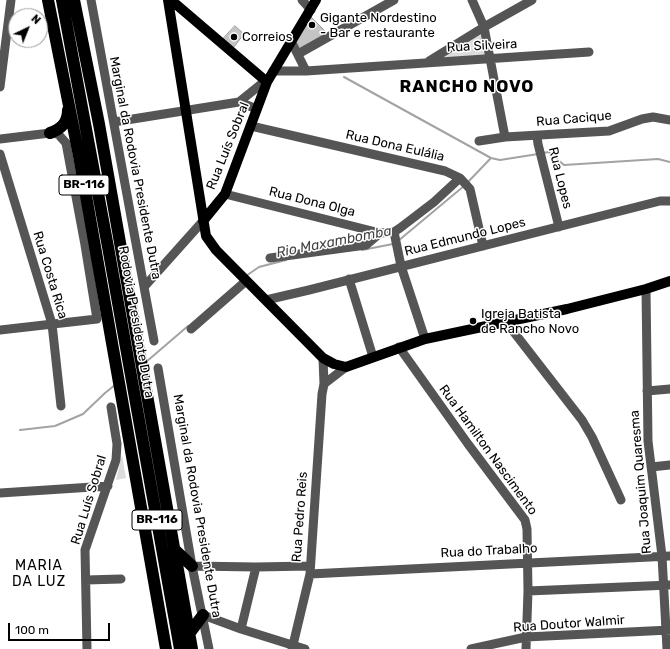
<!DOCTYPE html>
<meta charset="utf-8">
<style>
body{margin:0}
#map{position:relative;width:670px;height:649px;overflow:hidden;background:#fff;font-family:Rubik,sans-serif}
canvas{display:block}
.north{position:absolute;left:8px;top:8px;width:40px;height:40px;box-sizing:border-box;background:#fff;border:1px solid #999;border-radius:50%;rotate:43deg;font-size:11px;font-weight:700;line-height:16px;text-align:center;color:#000}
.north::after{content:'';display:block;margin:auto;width:14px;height:18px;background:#000;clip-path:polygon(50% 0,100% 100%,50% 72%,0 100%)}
.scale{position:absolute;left:8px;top:623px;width:102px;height:18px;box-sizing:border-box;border:2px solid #000;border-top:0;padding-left:5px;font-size:12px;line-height:14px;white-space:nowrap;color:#000;-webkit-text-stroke:3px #fff;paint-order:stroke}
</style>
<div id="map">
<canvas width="670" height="649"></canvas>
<div class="north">N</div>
<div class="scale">100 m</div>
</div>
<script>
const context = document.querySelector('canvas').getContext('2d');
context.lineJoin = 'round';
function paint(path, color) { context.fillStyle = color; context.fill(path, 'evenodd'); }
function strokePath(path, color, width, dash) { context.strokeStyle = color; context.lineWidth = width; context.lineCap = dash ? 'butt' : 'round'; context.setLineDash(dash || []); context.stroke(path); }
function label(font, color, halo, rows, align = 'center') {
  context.font = font + ' Rubik,sans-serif'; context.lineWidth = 3; context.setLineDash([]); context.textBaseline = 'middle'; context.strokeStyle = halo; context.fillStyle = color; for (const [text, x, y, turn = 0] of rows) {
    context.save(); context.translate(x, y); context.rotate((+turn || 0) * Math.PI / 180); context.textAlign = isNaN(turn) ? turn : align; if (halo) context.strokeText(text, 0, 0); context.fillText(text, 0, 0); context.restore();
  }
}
const green = new Path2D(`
 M 484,28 L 490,56 L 430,61 Z
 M 122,455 L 126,478 L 116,480 Z`);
const stream = new Path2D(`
 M 344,77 L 491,158 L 500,160 L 538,154
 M 542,153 L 549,152 L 564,165 L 658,159 L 670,162
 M 467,183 L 491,158
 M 398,241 L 464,186
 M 362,250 L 393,244
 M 246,276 L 259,267 L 286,260
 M 146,362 L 188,326
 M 20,430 L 55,426 L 83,414 L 105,393 L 115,385`);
const building = new Path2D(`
 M 310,16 L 328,34 L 299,51 L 294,41 Z
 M 235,26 L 244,34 L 233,48 L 223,39 Z`);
const minor = new Path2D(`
 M 91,0 L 154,341
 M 302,0 L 311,10
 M 472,0 L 484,27 L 505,137
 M 291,41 L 306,71
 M 298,54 L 394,0
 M 429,61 L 484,27 L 532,0
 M 273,71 L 306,71 L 589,52
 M 0,87 L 11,0
 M 239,102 L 265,81
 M 114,122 L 239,102 L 257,109
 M 251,126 L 445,171 L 460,178 L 470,189 L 483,246
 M 537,136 L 538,144 L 559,227
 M 0,139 L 50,133 L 58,134 L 66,143 L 85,245 L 97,319 L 0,330
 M 479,141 L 505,137 L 609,131 L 642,119 L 653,117 L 670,120
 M 0,154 L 52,324 L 61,406
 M 225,194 L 380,233 L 394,232 L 400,228 L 434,202 L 460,178
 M 394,232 L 401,266 L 425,339
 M 270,258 L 366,245 L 380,233
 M 349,279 L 373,357
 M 144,287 L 203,221
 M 646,289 L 648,441 L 662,556 L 667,649
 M 266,300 L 309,290 L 660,201 L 670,201
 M 506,322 L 582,420 L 592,437 L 621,500
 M 191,329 L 246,281
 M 399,347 L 468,444 L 525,520 L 527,529 L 528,591 L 526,649
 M 158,368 L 192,566 L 209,649
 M 324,384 L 346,367
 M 647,391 L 670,389
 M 651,467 L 670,465
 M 0,493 L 108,486
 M 192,566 L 256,567 L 310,566
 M 310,574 L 670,556
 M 86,580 L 121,579
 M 528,591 L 670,585
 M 203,615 L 241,629 L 305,649
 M 241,629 L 256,567
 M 87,649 L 85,550 L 116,460 L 117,444 L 111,407
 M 292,649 L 310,574 L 322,394 L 324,384 L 323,358
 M 471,649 L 526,637 L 670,630`);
const major = new Path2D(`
 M 168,0 L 206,236 L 216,250 L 323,358 L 334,364 L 346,367 L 425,339 L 567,309 L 646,289 L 670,281
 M 171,0 L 267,82
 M 203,221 L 225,194 L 267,82 L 316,0`);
const highway = new Path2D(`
 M 48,0 L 79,156 L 166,649
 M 62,0 L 108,247 L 180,649
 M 74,0 L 99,124 L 192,649
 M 50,133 C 61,129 68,123 68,110
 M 174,549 L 192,566
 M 189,634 L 203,615`);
const markers = [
 [312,25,4,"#000"],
 [234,37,4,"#000"],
 [473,321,4,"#000"]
];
const shields = [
 [84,185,50],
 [157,520,50]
];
const shieldNames = [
 ["BR-116",84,185],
 ["BR-116",157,520]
];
const poiNames = [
 ["Gigante Nordestino",320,18],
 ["- Bar e restaurante",320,33],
 ["Correios",242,37],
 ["Igreja Batista",481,314],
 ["de Rancho Novo",481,329]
];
const streetNames = [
 ["Rua Silveira",482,46,-3],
 ["Rua Cacique",574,119,-5],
 ["Rua Luís Sobral",228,146,-68],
 ["Rua Dona Eulália",395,146,13],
 ["Marginal da Rodovia Presidente Dutra",135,168,79],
 ["Rua Lopes",560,178,76],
 ["Rua Dona Olga",312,202,14],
 ["Rua Edmundo Lopes",465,237,-14],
 ["Rua Costa Rica",50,275,73],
 ["Rodovia Presidente Dutra",136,322,80],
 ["Rua Hamilton Nascimento",488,450,54],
 ["Rua Joaquim Quaresma",641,482,-95],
 ["Rua Luís Sobral",89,500,-73],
 ["Marginal da Rodovia Presidente Dutra",197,506,80],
 ["Rua Pedro Reis",300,517,-86],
 ["Rua do Trabalho",489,551,-3],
 ["Rua Doutor Walmir",569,624,-4]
];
const waterNames = [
 ["Rio Maxambomba",334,242,-11]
];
const neighbourhoodNames = [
 ["MARIA",39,566],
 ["DA LUZ",39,582]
];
const districtNames = [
 ["RANCHO NOVO",467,87]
];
paint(green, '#dcdcdc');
strokePath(stream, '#a3a3a3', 2);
paint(building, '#c4c4c4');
strokePath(building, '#999', 1);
strokePath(minor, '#555', 9);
strokePath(major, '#000', 10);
strokePath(highway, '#000', 12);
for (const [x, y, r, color] of markers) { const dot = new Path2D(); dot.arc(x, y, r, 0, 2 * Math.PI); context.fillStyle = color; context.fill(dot); strokePath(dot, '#fff', 1.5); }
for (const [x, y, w] of shields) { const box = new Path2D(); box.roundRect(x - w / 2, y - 10, w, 20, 3); context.fillStyle = '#fff'; context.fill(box); strokePath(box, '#000', 1); }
label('bold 12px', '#000', null, shieldNames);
label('13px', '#000', '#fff', poiNames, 'left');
label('13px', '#000', '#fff', streetNames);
label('italic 14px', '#444', '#fff', waterNames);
context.letterSpacing = '1px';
label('14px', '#000', '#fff', neighbourhoodNames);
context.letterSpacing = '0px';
context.letterSpacing = '1px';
label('bold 17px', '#000', '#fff', districtNames);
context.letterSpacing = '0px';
</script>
